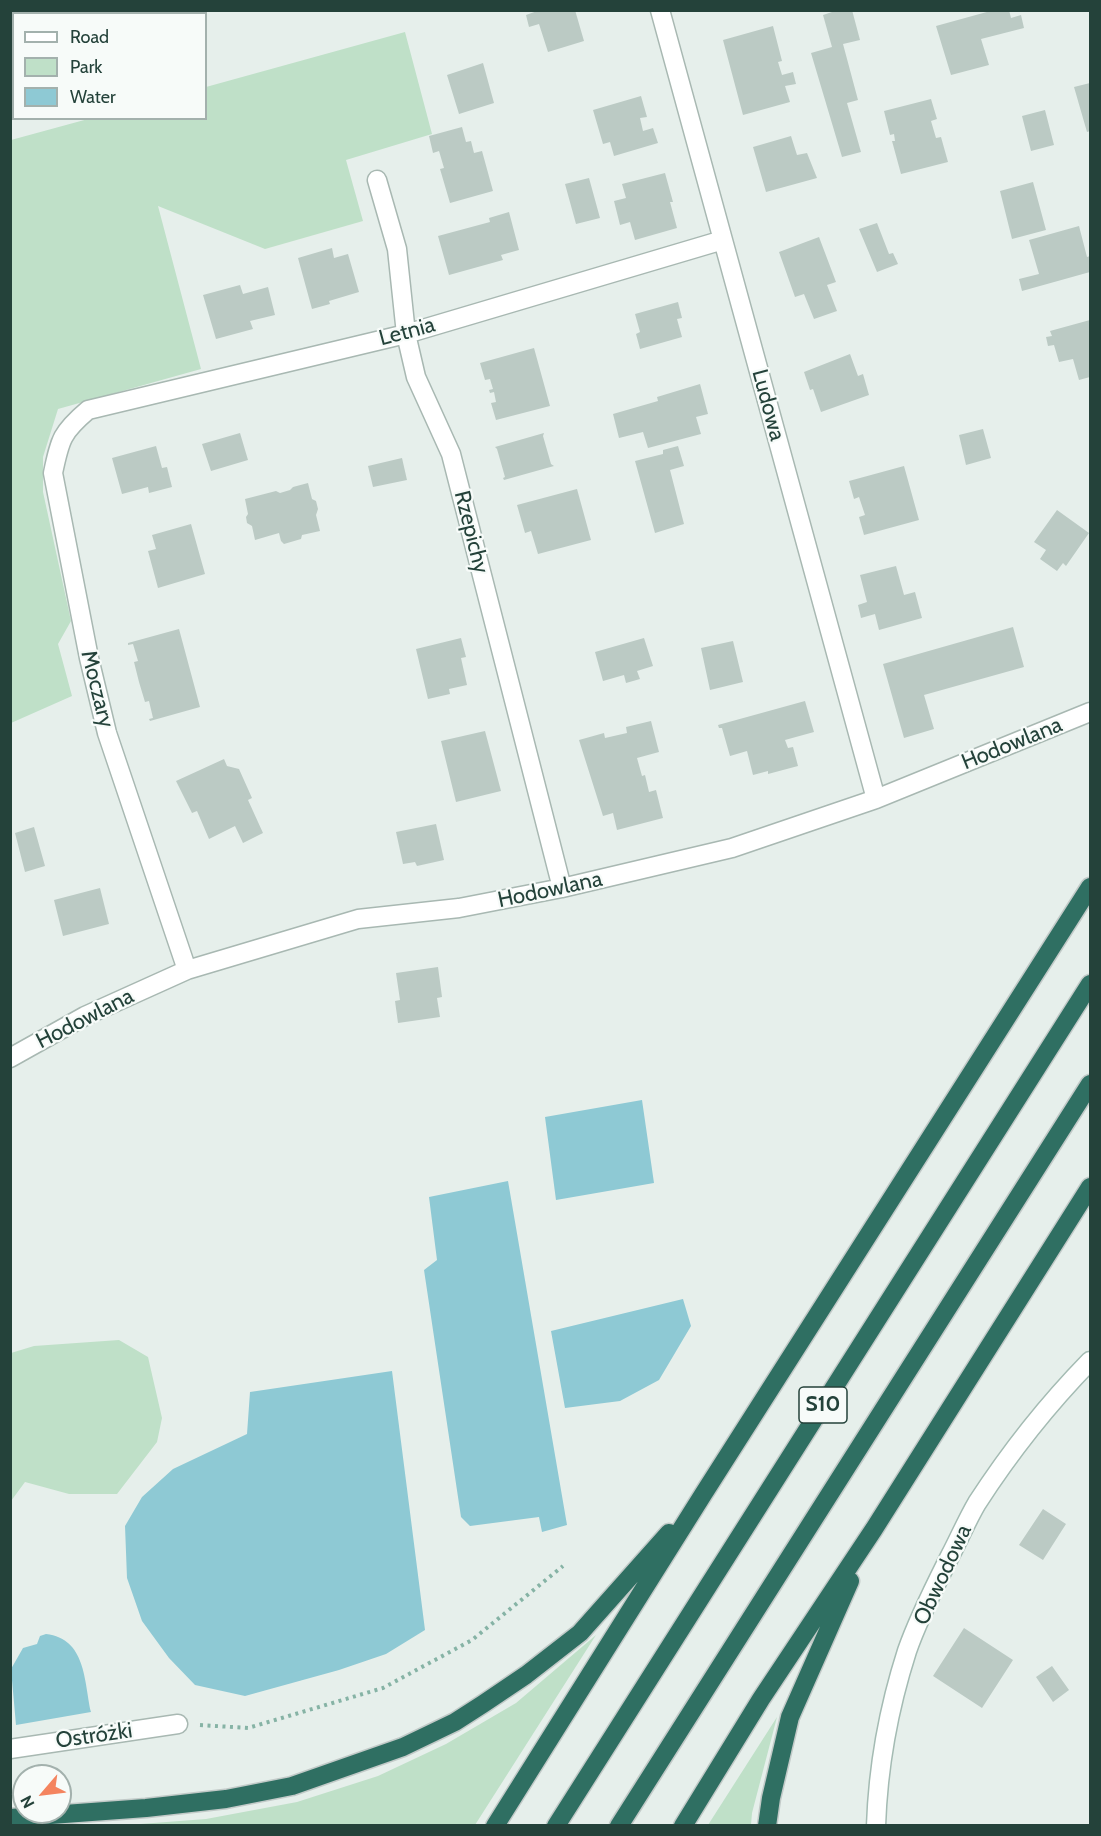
<!DOCTYPE html>
<meta charset="utf-8">
<style>
body{margin:0}
#map{position:relative;width:1101px;height:1836px;overflow:hidden;background:#e6efeb;font-family:Cabin,sans-serif}
canvas{display:block}
.frame{position:absolute;inset:0;border:12px solid #24423a;pointer-events:none}
.legend{position:absolute;left:12px;top:12px;width:195px;height:108px;box-sizing:border-box;background:#f7fbf9;border:2px solid #a3b1ad;margin:0;padding:8px 10px;list-style:none;font-size:18px;color:#24423a}
.legend li{display:flex;align-items:center;gap:12px;height:30px}
.legend b{width:30px;border:2px solid #a3b1ad}
.north{position:absolute;left:12px;top:1764px;width:60px;height:60px;box-sizing:border-box;background:#f7fbf9;border:2px solid #a3b1ad;border-radius:50%;rotate:242deg;font-size:16px;font-weight:700;line-height:24px;text-align:center;color:#24423a}
.north::after{content:'';display:block;margin:auto;width:21px;height:27px;background:#f4845f;clip-path:polygon(50% 0,100% 100%,50% 72%,0 100%)}
</style>
<div id="map">
<canvas width="1101" height="1836"></canvas>
<div class="frame"></div>
<ul class="legend">
<li><b style="height:8px;background:#fff"></b>Road</li>
<li><b style="height:16px;background:#bfe0c8"></b>Park</li>
<li><b style="height:16px;background:#8ec9d4"></b>Water</li>
</ul>
<div class="north">N</div>
</div>
<script>
const context = document.querySelector('canvas').getContext('2d');
context.lineJoin = 'round';
function paint(path, color) { context.fillStyle = color; context.fill(path, 'evenodd'); }
function strokePath(path, color, width, dash) { context.strokeStyle = color; context.lineWidth = width; context.lineCap = dash ? 'butt' : 'round'; context.setLineDash(dash || []); context.stroke(path); }
function label(font, color, halo, rows, align = 'center') {
  context.font = font + ' Cabin,sans-serif'; context.lineWidth = 4.5; context.setLineDash([]); context.textBaseline = 'middle'; context.strokeStyle = halo; context.fillStyle = color; for (const [text, x, y, turn = 0] of rows) {
    context.save(); context.translate(x, y); context.rotate((+turn || 0) * Math.PI / 180); context.textAlign = isNaN(turn) ? turn : align; if (halo) context.strokeText(text, 0, 0); context.fillText(text, 0, 0); context.restore();
  }
}
const green = new Path2D(`
 M 405,32 L 432,134 L 346,160 L 363,221 L 265,249 L 158,206 L 201,369 L 58,409 L 43,457 L 43,492 L 71,621 L 58,644 L 72,696 L 11,723 L 11,140 L 88,119 L 206,118 L 206,87 Z
 M 119,1340 L 148,1357 L 162,1418 L 157,1442 L 117,1494 L 69,1494 L 25,1482 L 11,1501 L 11,1353 L 34,1346 Z
 M 596,1635 L 475,1825 L 127,1825 L 206,1819 L 297,1802 L 378,1776 L 446,1744 L 516,1703 Z
 M 777,1717 L 752,1813 L 751,1825 L 708,1825 Z`);
const water = new Path2D(`
 M 642,1100 L 654,1183 L 556,1200 L 545,1117 Z
 M 508,1181 L 567,1525 L 542,1532 L 539,1517 L 470,1526 L 461,1517 L 424,1270 L 437,1260 L 429,1197 Z
 M 683,1299 L 691,1326 L 659,1380 L 620,1401 L 565,1408 L 551,1331 Z
 M 392,1371 L 425,1630 L 386,1654 L 339,1670 L 245,1696 L 195,1685 L 169,1658 L 142,1621 L 127,1578 L 125,1526 L 142,1497 L 173,1469 L 247,1434 L 250,1392 Z
 M 46,1634 C 86,1639 84,1680 91,1712 L 16,1725 L 11,1669 L 23,1648 L 37,1644 L 40,1636 Z`);
const building = new Path2D(`
 M 10,10 L 16,10 L 17,14 L 14,14 L 14,40 L 10,40 Z
 M 540,10 L 575,10 L 584,41 L 548,52 L 539,24 L 529,27 L 526,15 Z
 M 838,10 L 852,10 L 860,40 L 843,44 L 858,100 L 847,103 L 861,152 L 842,157 L 811,53 L 832,47 L 823,15 Z
 M 994,10 L 1009,10 L 1011,18 L 1021,15 L 1024,28 L 981,39 L 989,65 L 951,75 L 936,26 Z
 M 773,26 L 782,61 L 778,62 L 782,75 L 793,72 L 796,84 L 785,86 L 790,102 L 743,115 L 723,40 Z
 M 483,63 L 494,103 L 459,114 L 447,75 Z
 M 1090,83 L 1090,131 L 1087,132 L 1074,87 Z
 M 641,96 L 647,117 L 640,118 L 643,131 L 653,128 L 658,143 L 614,156 L 610,142 L 603,144 L 593,110 Z
 M 931,99 L 937,119 L 931,121 L 936,138 L 941,137 L 948,162 L 901,174 L 892,141 L 895,141 L 894,134 L 890,135 L 884,111 Z
 M 1045,110 L 1054,145 L 1031,151 L 1022,116 Z
 M 462,127 L 466,142 L 471,141 L 474,153 L 482,151 L 493,191 L 450,203 L 440,169 L 444,168 L 439,151 L 433,153 L 429,136 Z
 M 791,136 L 797,155 L 807,153 L 817,178 L 766,192 L 753,147 Z
 M 665,173 L 673,202 L 670,202 L 677,228 L 635,240 L 630,222 L 620,225 L 614,201 L 626,198 L 622,184 Z
 M 589,178 L 600,218 L 576,224 L 565,184 Z
 M 1033,182 L 1046,230 L 1012,239 L 1000,191 Z
 M 509,212 L 519,250 L 501,255 L 503,260 L 449,275 L 438,236 L 490,222 L 489,218 Z
 M 877,223 L 889,254 L 893,253 L 898,264 L 877,272 L 859,229 Z
 M 1079,226 L 1087,257 L 1090,256 L 1090,272 L 1022,291 L 1019,279 L 1039,274 L 1029,240 Z
 M 819,237 L 836,282 L 827,285 L 837,311 L 814,319 L 804,294 L 795,297 L 779,252 Z
 M 332,248 L 334,258 L 348,254 L 359,292 L 329,301 L 330,304 L 312,309 L 298,258 Z
 M 240,285 L 243,294 L 268,287 L 275,315 L 250,321 L 253,329 L 216,339 L 203,295 Z
 M 678,302 L 682,318 L 677,319 L 682,337 L 640,349 L 636,334 L 640,332 L 635,314 Z
 M 1090,320 L 1090,377 L 1079,380 L 1073,359 L 1059,362 L 1054,345 L 1048,346 L 1046,337 L 1052,336 L 1050,331 Z
 M 534,348 L 550,406 L 496,420 L 491,403 L 496,402 L 494,392 L 490,393 L 489,390 L 493,389 L 490,379 L 485,380 L 480,363 Z
 M 850,354 L 858,376 L 863,374 L 869,395 L 821,412 L 813,389 L 810,390 L 804,372 Z
 M 700,384 L 708,414 L 696,417 L 701,434 L 648,448 L 643,432 L 619,438 L 613,414 L 658,401 L 657,397 Z
 M 983,429 L 991,458 L 966,465 L 959,435 Z
 M 240,433 L 248,460 L 211,471 L 202,444 Z
 M 544,433 L 543,436 L 551,464 L 554,466 L 504,480 L 503,478 L 505,477 L 497,449 L 495,447 Z
 M 156,446 L 162,468 L 167,467 L 172,487 L 149,493 L 148,487 L 122,494 L 112,458 Z
 M 678,446 L 684,466 L 670,470 L 684,524 L 655,533 L 635,461 L 663,454 L 663,450 Z
 M 402,458 L 407,480 L 373,487 L 368,466 Z
 M 904,466 L 919,520 L 864,535 L 859,517 L 865,515 L 859,497 L 854,499 L 849,481 Z
 M 308,483 L 312,499 L 316,501 L 318,509 L 316,515 L 320,531 L 302,535 L 301,539 L 284,544 L 281,541 L 279,533 L 255,540 L 252,526 L 247,523 L 246,517 L 248,514 L 245,499 L 276,491 L 280,493 L 290,490 L 293,487 Z
 M 577,489 L 591,540 L 538,554 L 531,531 L 525,533 L 517,505 Z
 M 1057,510 L 1089,533 L 1066,566 L 1063,563 L 1057,571 L 1040,559 L 1046,550 L 1034,542 Z
 M 191,524 L 205,574 L 158,588 L 148,551 L 156,549 L 152,535 Z
 M 896,566 L 904,595 L 915,592 L 922,618 L 879,630 L 875,614 L 861,618 L 858,605 L 867,602 L 860,575 Z
 M 1013,627 L 1024,667 L 924,695 L 934,729 L 904,738 L 883,664 Z
 M 179,629 L 200,707 L 150,721 L 149,719 L 153,718 L 149,701 L 145,702 L 139,682 L 134,662 L 138,661 L 133,644 L 128,645 L 128,643 Z
 M 461,638 L 466,657 L 461,658 L 467,685 L 449,689 L 450,694 L 428,699 L 416,649 Z
 M 644,638 L 653,666 L 637,671 L 640,679 L 626,683 L 624,675 L 603,681 L 595,652 Z
 M 733,641 L 743,682 L 710,690 L 701,648 Z
 M 805,701 L 814,732 L 785,740 L 788,748 L 793,747 L 798,766 L 768,774 L 768,771 L 753,775 L 747,751 L 730,756 L 722,728 L 719,728 L 718,725 Z
 M 651,721 L 659,752 L 637,758 L 642,776 L 645,775 L 649,792 L 656,790 L 663,818 L 617,830 L 613,813 L 603,816 L 579,740 L 604,733 L 605,738 L 627,733 L 626,727 Z
 M 485,731 L 501,791 L 456,802 L 441,741 Z
 M 224,759 L 227,766 L 239,769 L 252,798 L 248,800 L 263,833 L 243,843 L 235,826 L 209,839 L 197,811 L 192,813 L 176,781 Z
 M 436,824 L 444,860 L 417,866 L 415,862 L 403,864 L 396,832 Z
 M 34,827 L 45,866 L 25,872 L 15,833 Z
 M 100,888 L 109,924 L 63,936 L 54,900 Z
 M 438,967 L 442,997 L 437,998 L 440,1017 L 398,1023 L 395,1001 L 400,1000 L 396,973 Z
 M 1043,1509 L 1066,1524 L 1043,1560 L 1019,1545 Z
 M 964,1628 L 1013,1660 L 982,1708 L 933,1676 Z
 M 1052,1666 L 1069,1690 L 1053,1702 L 1036,1677 Z`);
const path = new Path2D(`
 M 200,1725 L 248,1728 L 383,1688 L 472,1640 L 563,1566`);
const street = new Path2D(`
 M 660,10 L 876,799
 M 377,180 L 397,249 L 406,334 L 416,377 L 451,454 L 562,888
 M 187,970 L 107,733 L 89,658 L 53,473 C 60,439 62,432 88,410 L 406,334 L 723,240
 M 10,1058 L 85,1016 L 187,970 L 358,919 L 459,908 L 562,888 L 732,848 L 876,799 L 1090,712
 M 10,1749 L 178,1724`);
const secondary = new Path2D(`
 M 876,1826 C 878,1767 889,1707 907,1651 C 918,1619 935,1586 950,1556 C 959,1539 967,1520 977,1503 C 1010,1452 1048,1404 1090,1361`);
const highway = new Path2D(`
 M 10,1818 L 146,1808 L 226,1799 L 292,1786 L 403,1747 L 455,1722 L 483,1704 L 526,1675 L 580,1633 L 669,1533
 M 495,1826 L 704,1493 L 1090,887
 M 556,1826 L 1090,984
 M 619,1826 L 1090,1084
 M 683,1826 L 761,1699 L 874,1529 L 1090,1187
 M 767,1826 L 771,1798 L 790,1717 L 850,1581`);
const shields = [
 [823,1405,48]
];
const shieldNames = [
 ["S10",823,1405]
];
const streetNames = [
 ["Letnia",407,332,-15],
 ["Ludowa",768,405,75],
 ["Rzepichy",471,532,76],
 ["Moczary",97,689,76],
 ["Hodowlana",1012,744,-22],
 ["Hodowlana",550,890,-12],
 ["Hodowlana",85,1019,-27],
 ["Obwodowa",943,1575,-65],
 ["Ostróżki",94,1736,-8]
];
paint(green, '#bfe0c8');
paint(water, '#8ec9d4');
paint(building, '#bbcac4');
strokePath(street, '#a8b8b2', 21);
strokePath(secondary, '#a4bbb3', 21);
strokePath(highway, '#c2cac8', 21);
strokePath(path, '#86b3a5', 4, [3, 4.5]);
strokePath(street, '#fff', 18);
strokePath(secondary, '#fff', 18);
strokePath(highway, '#2f6f62', 18);
for (const [x, y, w] of shields) { const box = new Path2D(); box.roundRect(x - w / 2, y - 18, w, 36, 4.5); context.fillStyle = '#f7fbf9'; context.fill(box); strokePath(box, '#24423a', 1.5); }
label('bold 21px', '#24423a', null, shieldNames);
label('22px', '#24423a', '#f7fbf9', streetNames);
</script>
